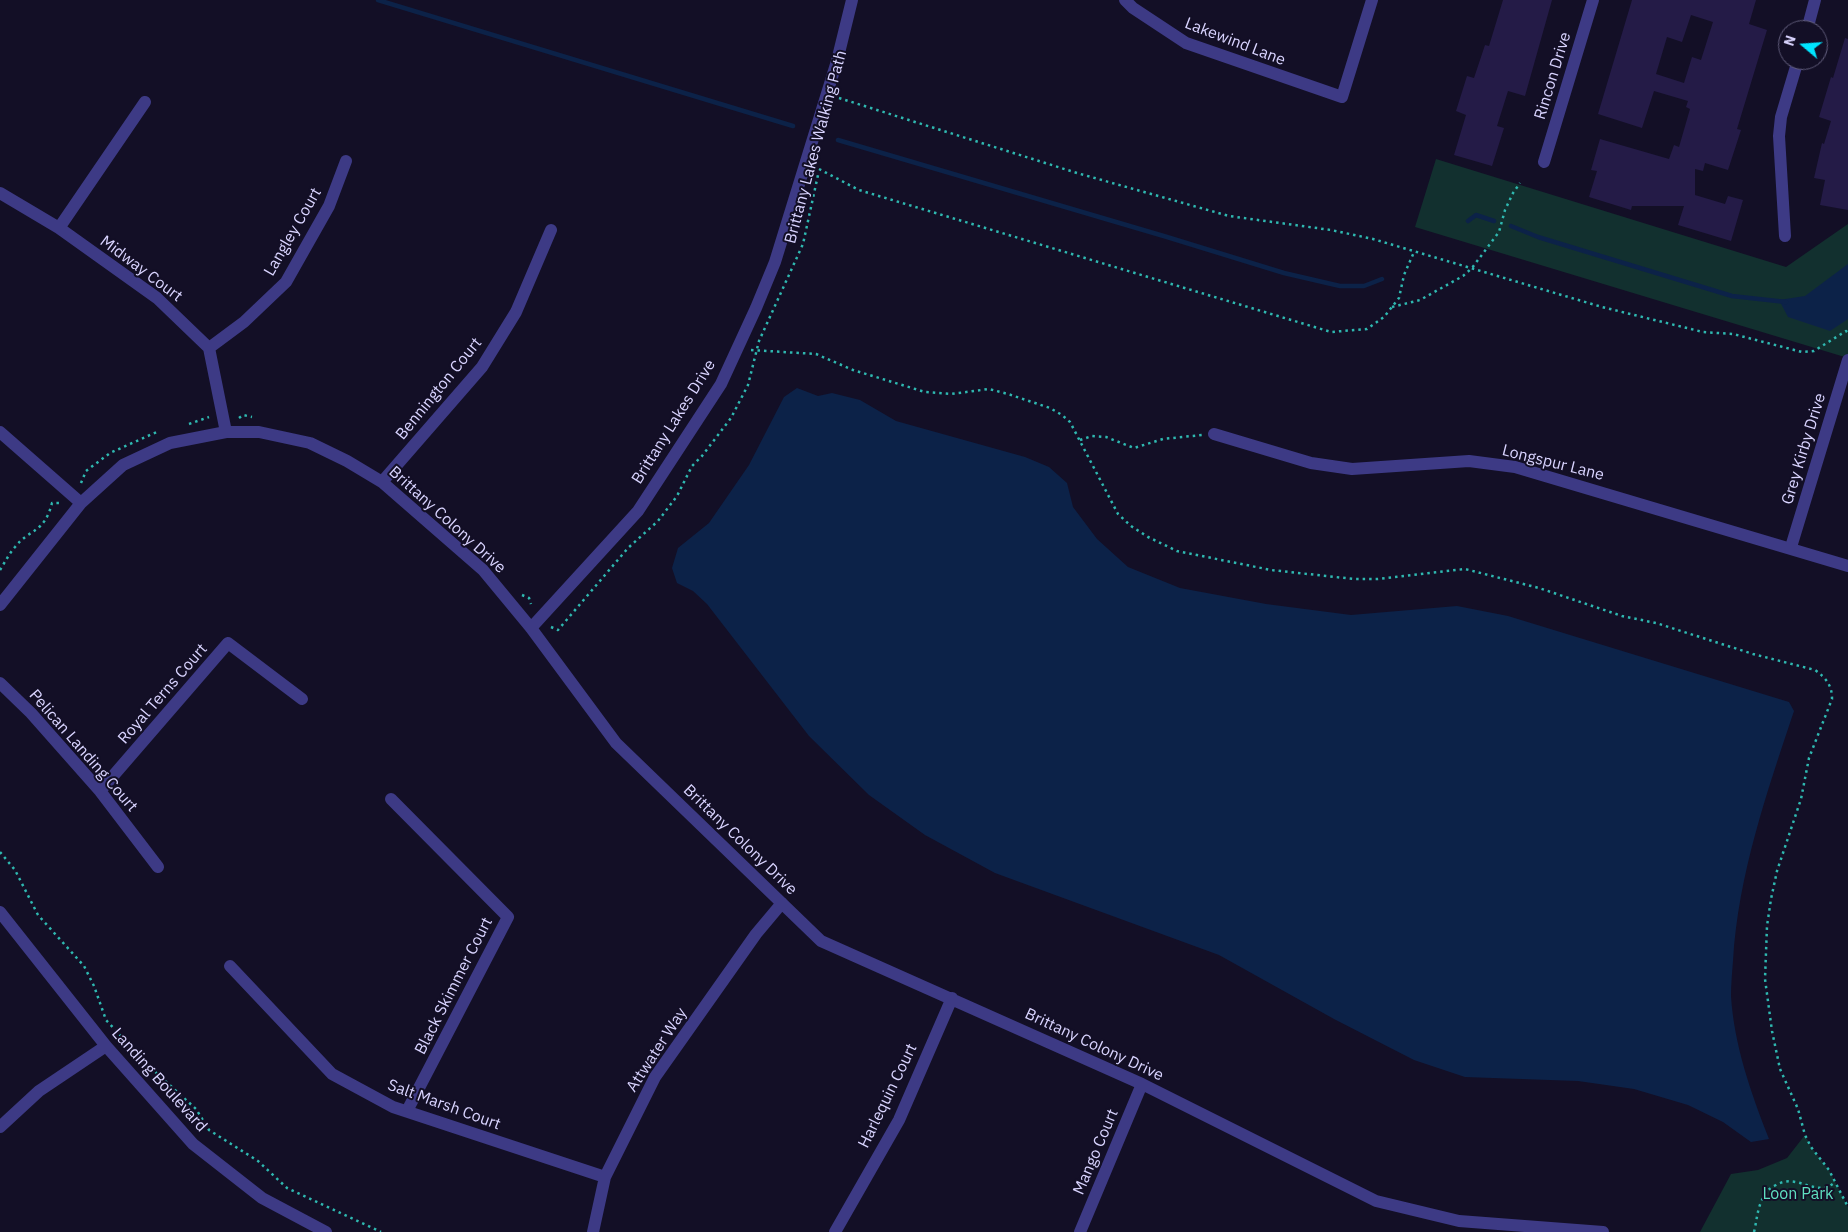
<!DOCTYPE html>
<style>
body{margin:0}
#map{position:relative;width:1848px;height:1232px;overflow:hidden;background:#130f26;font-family:"IBM Plex Sans",sans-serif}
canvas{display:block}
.north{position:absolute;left:1778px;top:20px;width:50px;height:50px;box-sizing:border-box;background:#130f26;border:1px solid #625e7d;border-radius:50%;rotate:288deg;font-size:14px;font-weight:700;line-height:20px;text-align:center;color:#d9d4ff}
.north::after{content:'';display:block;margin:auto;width:18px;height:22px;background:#00e5ff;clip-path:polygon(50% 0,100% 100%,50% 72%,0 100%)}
</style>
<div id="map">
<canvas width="1848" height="1232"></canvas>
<div class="north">N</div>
</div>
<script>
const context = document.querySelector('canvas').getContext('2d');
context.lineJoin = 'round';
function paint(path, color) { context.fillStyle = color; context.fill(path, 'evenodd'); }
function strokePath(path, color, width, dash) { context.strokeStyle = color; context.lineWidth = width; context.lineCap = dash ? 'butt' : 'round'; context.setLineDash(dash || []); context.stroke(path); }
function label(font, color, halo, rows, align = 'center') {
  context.font = font + ' "IBM Plex Sans",sans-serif'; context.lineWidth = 4; context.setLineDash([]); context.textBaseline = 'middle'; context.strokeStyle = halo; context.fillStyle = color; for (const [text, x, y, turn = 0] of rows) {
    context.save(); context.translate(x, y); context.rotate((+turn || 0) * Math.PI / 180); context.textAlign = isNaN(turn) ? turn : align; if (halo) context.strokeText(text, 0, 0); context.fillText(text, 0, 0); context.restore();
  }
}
const green = new Path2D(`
 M 1436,159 L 1786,267 L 1848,224 L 1848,358 L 1415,227 Z
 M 1805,1135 L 1811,1147 L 1829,1170 L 1848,1207 L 1848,1232 L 1700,1232 L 1731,1174 L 1758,1170 L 1787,1158 Z`);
const water = new Path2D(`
 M 1848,264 L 1848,319 L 1830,331 L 1788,317 L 1779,300 L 1805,296 Z
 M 797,388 L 818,396 L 832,393 L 860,400 L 896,421 L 1025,457 L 1049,467 L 1067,483 L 1073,507 L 1097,539 L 1128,567 L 1180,588 L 1266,604 L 1351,615 L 1457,606 L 1508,616 L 1789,702 L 1794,711 C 1767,792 1738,875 1733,961 C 1732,973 1731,985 1731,996 C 1734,1045 1751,1093 1769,1139 L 1751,1142 L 1723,1122 L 1688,1105 L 1634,1089 L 1578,1081 L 1465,1077 L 1414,1060 L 1334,1019 L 1219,955 L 995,873 L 925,835 L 869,795 L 809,736 L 707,604 L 693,591 L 677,583 L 672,568 L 678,548 L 709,523 L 749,465 L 784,397 Z`);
const stream = new Path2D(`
 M 378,0 L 793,126
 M 838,140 L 1167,237 L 1284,273 L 1340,286 L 1364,286 L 1382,279
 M 1468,221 L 1476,215 L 1494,221
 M 1511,226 L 1538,237 L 1732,296 L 1786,302`);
const building = new Path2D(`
 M 1503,0 L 1552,0 L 1525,96 L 1508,91 L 1497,126 L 1504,128 L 1492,166 L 1454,155 L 1466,115 L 1456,111 L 1467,76 L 1474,78 L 1485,45 L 1489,46 Z
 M 1632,0 L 1756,0 L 1749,24 L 1767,30 L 1737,129 L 1741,130 L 1728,170 L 1705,163 L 1703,171 L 1695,169 L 1695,195 L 1725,204 L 1728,196 L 1743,200 L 1731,241 L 1678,225 L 1684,206 L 1632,206 L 1631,210 L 1589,197 L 1597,171 L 1591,170 L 1600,139 L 1669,159 L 1674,145 L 1679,147 L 1690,109 L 1686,107 L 1688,101 L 1654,91 L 1642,128 L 1598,114 ZM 1691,15 L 1713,22 L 1701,60 L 1692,57 L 1684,83 L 1656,74 L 1667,37 L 1682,42 Z
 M 1845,38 L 1848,39 L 1848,210 L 1820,205 L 1825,180 L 1814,178 L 1822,143 L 1824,144 L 1831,121 L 1819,117 L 1831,77 L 1833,78 Z`);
const path = new Path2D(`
 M 839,98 L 1077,173 L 1229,216 L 1331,230 L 1373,239 L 1602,307 L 1703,332 L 1733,334 L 1802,352 L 1814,351 L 1846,331 L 1848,333
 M 819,169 L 859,190 L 1331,332 L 1367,329 L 1384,317 L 1399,298 L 1404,275 L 1414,252
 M 1392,307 L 1420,300 L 1463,276 L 1472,268 L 1499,232 L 1505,210 L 1513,193 L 1520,183
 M 751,350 L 816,354 L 853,370 L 925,392 L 951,394 L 989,389 L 1008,394 L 1050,408 L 1062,415 L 1070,422 L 1118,514 L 1131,526 L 1148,537 L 1177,551 L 1271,570 L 1354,579 L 1378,579 L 1465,569 L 1539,588 L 1622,616 L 1656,623 L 1753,654 L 1815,670 C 1826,678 1832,685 1832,699 L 1809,758 L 1801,799 L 1777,871 L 1771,899 L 1767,926 L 1765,979 L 1772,1031 L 1780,1069 L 1798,1109 L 1805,1135 L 1811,1147 L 1829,1170 L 1848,1207
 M 239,418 L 243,415 L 252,417
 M 189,424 L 209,417
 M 1080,440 L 1092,436 L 1106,437 L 1134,448 L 1163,439 L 1202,435
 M 81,483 L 86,471 L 110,453 L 159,431
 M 0,570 C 5,562 9,554 15,547 C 30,528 44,534 52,503 L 61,503
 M 522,595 L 529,598 L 531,604
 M 551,627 L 558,630 L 628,548 L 658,521 L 677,496 L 692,466 L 702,456 L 731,418 L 748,385 L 759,341 L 803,244 L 818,175
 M 0,852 L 15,870 L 38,915 L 84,966 L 94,986 L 106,1020 L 152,1069 L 196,1109 L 209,1130 L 258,1161 L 287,1188 L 381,1232
 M 1754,1232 C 1757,1220 1757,1209 1763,1198 C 1766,1191 1770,1188 1776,1185 C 1798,1172 1816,1199 1835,1182`);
const minor = new Path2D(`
 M 1125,0 L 1133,8 L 1186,43 L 1342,97 L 1372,0
 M 1807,30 L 1815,0
 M 1544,162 L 1593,0
 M 0,193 L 59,228 L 157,298 L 209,348 L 226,432
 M 59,228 L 145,102
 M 1785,236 L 1779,136 L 1781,117 L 1798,60
 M 209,348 L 244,322 L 286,282 L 329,206 L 346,161
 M 0,432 L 81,503
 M 1214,434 L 1311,463 L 1352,469 L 1469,461 L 1515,467 L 1848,566
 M 382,482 L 482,367 L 516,312 L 551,230
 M 1791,547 L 1848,360
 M 0,605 L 81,503 L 123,465 L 170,443 L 226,432 L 259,432 L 310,443 L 347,461 L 382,482 L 483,570 L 531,628 L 616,743 L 821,941 L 1142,1084 L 1376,1201 L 1459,1221 L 1603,1232
 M 531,628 L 638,511 L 721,384 L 756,308 L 775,262 L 837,61 L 852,0
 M 0,683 L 31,713 L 100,791 L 158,867
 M 100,791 L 228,643 L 302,699
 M 391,799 L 508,917 L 407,1111
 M 0,912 L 106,1046 L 193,1144 L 262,1198 L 326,1232
 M 230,966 L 332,1074 L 393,1107 L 605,1177
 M 0,1127 L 39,1091 L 106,1046
 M 593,1232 L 605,1177 L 655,1077 L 756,934 L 782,903
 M 835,1232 L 899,1120 L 952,998
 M 1080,1232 L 1142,1084`);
const streetNames = [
 ["Lakewind Lane",1235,42,21],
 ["Rincon Drive",1553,76,-73],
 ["Brittany Lakes Walking Path",816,147,-75],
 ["Langley Court",293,232,-60],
 ["Midway Court",141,269,37],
 ["Bennington Court",439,389,-51],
 ["Brittany Lakes Drive",674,422,-58],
 ["Grey Kirby Drive",1804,449,-73],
 ["Longspur Lane",1553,463,14],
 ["Brittany Colony Drive",447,520,42],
 ["Royal Terns Court",163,694,-49],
 ["Pelican Landing Court",83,751,49],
 ["Brittany Colony Drive",740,840,44],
 ["Black Skimmer Court",454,986,-63],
 ["Brittany Colony Drive",1094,1045,25],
 ["Attwater Way",657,1050,-57],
 ["Landing Boulevard",159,1080,48],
 ["Harlequin Court",888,1096,-64],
 ["Salt Marsh Court",444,1105,20],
 ["Mango Court",1096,1152,-67]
];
const parkNames = [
 ["Loon Park",1798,1194]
];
paint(green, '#12302f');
paint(water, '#0c2248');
strokePath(stream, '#0c2248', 4.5);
paint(building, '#241b47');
strokePath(path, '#2fb8b0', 2.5, [2.5, 4]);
strokePath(minor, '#3d3a85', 12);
label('16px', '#d9d4ff', '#130f26', streetNames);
label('16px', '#5fe0c0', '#130f26', parkNames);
</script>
